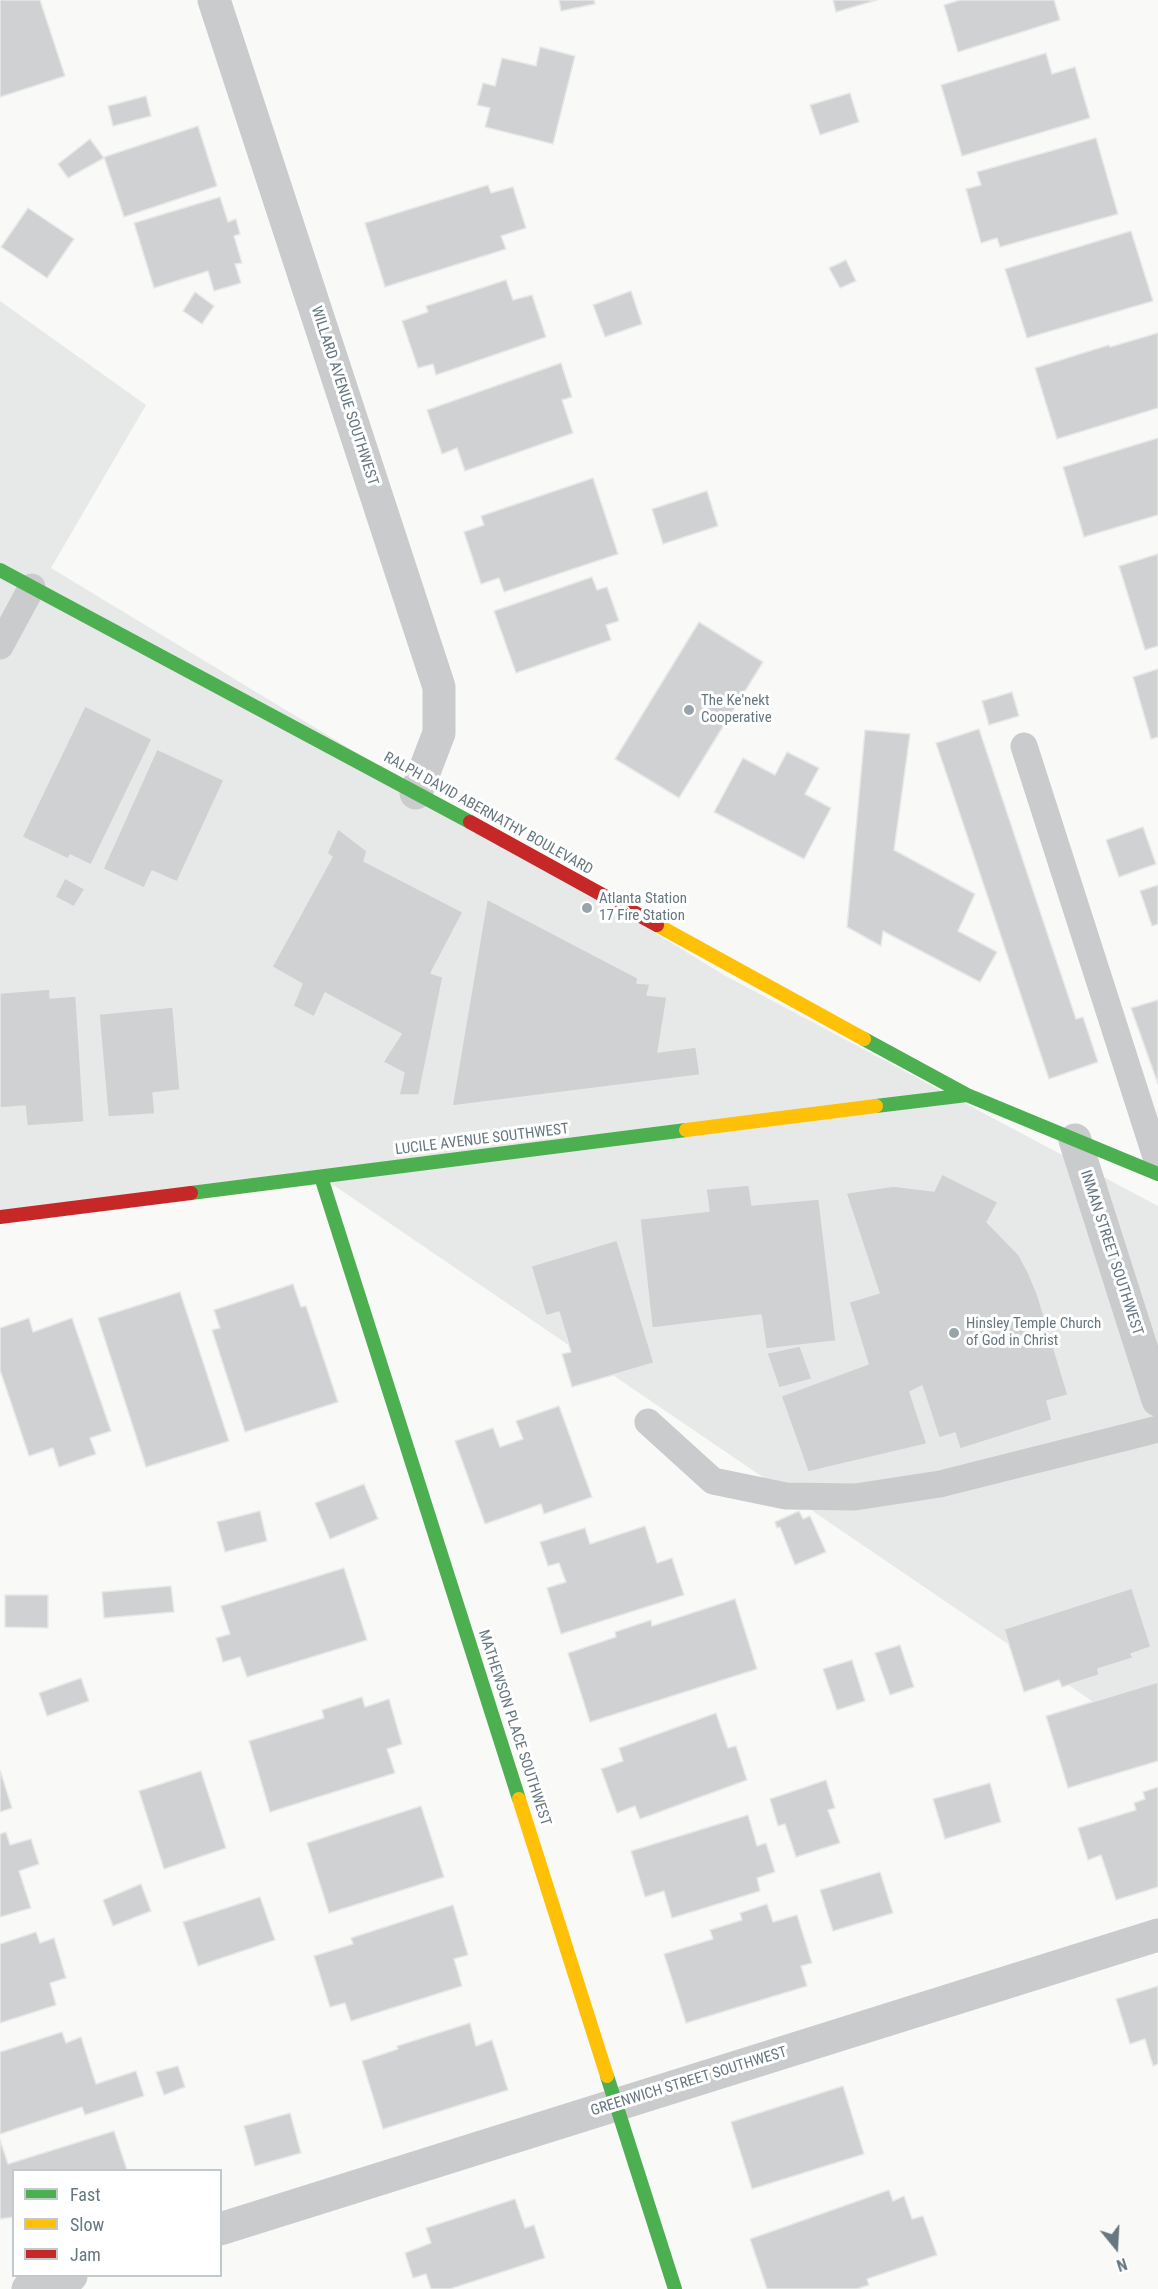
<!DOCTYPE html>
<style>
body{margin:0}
#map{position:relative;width:1158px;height:2289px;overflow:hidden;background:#f9f9f8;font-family:"Roboto Condensed",sans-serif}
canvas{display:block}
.legend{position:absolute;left:12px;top:2169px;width:210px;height:108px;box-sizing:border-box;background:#fff;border:2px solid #c2c9cc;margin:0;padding:8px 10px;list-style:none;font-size:18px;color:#667780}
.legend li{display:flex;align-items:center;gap:12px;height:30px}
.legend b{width:30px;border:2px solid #c2c9cc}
.north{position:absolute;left:1086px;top:2217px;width:60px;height:60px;-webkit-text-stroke:4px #fff;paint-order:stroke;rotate:162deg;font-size:16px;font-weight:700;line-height:24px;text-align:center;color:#667780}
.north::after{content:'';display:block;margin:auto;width:21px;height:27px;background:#667780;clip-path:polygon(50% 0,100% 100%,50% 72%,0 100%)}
</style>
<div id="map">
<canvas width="1158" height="2289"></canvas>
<ul class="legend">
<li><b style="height:8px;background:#4caf50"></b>Fast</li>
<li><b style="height:8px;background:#ffc107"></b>Slow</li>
<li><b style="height:8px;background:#c62828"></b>Jam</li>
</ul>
<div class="north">N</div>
</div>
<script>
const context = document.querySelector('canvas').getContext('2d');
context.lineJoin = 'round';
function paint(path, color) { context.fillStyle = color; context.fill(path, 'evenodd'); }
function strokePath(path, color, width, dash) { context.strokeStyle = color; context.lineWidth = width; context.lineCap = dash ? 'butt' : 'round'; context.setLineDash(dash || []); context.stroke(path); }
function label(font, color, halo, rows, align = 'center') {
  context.font = font + ' "Roboto Condensed",sans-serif'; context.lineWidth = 6; context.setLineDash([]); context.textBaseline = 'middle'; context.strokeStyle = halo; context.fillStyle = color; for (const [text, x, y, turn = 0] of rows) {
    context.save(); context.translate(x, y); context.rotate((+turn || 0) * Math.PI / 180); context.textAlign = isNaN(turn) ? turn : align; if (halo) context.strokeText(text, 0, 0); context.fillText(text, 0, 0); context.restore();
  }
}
const built = new Path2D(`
 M 0,301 L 146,405 L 51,568 L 726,976 L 1158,1206 L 1158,1746 L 326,1180 L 0,1224 Z`);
const building = new Path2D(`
 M 0,0 L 40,0 L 65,76 L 0,97 Z
 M 559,0 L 594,0 L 595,4 L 561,11 Z
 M 833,0 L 877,0 L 836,12 Z
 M 960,0 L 1054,0 L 1060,20 L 958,52 L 944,5 Z
 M 540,47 L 575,56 L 553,144 L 485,127 L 490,108 L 477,105 L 483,83 L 495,86 L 502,58 L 536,66 Z
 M 1046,53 L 1052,74 L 1075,67 L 1090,118 L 962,156 L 941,85 Z
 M 850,93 L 859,122 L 820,135 L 810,105 Z
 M 146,96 L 151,116 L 113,126 L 108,106 Z
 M 198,126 L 217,186 L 124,217 L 104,157 Z
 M 1096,138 L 1118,214 L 1000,247 L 997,238 L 981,243 L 966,189 L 981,185 L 977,172 Z
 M 90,139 L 104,158 L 68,178 L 58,164 Z
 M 488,185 L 491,193 L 513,187 L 526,228 L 501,236 L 506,249 L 385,287 L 365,223 Z
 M 220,197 L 228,222 L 236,219 L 240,234 L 234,236 L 242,263 L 235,264 L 241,283 L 214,291 L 208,271 L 154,288 L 134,223 Z
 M 28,208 L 74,239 L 47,278 L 1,247 Z
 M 1131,231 L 1153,301 L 1027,338 L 1005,269 Z
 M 846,260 L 856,281 L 840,288 L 829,268 Z
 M 506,280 L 513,300 L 532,295 L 546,337 L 436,375 L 433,364 L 418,368 L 402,321 L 428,312 L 426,306 Z
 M 631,291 L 642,324 L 605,337 L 593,305 Z
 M 195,292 L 214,306 L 202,324 L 183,311 Z
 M 1158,333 L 1158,408 L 1057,439 L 1035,368 L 1109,345 L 1110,347 Z
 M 561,363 L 572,397 L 562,400 L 573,433 L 465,471 L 457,448 L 442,454 L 427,410 Z
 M 1158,438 L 1158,515 L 1084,537 L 1063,467 Z
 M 593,478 L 618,554 L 504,592 L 499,578 L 481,584 L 464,532 L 484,525 L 481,516 Z
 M 707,491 L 718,526 L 663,544 L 652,509 Z
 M 1158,554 L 1158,646 L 1145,650 L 1119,566 Z
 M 592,577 L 597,590 L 607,587 L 619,621 L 606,625 L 611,640 L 516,673 L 494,611 Z
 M 699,622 L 763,662 L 679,798 L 615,759 Z
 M 1158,669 L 1158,737 L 1151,739 L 1133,677 Z
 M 1012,692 L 1019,716 L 989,725 L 982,701 Z
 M 85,706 L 152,739 L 91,865 L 70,855 L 68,859 L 22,837 Z
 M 979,729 L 1076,1019 L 1083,1017 L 1098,1062 L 1049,1079 L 936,743 Z
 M 865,730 L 910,734 L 894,850 L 975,894 L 958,931 L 997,952 L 980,982 L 883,931 L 881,946 L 847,927 Z
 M 157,749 L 224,780 L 177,882 L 152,871 L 144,888 L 103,869 Z
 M 787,752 L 819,768 L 805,794 L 831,808 L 804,859 L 714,812 L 743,758 L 775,775 Z
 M 1143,827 L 1156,864 L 1119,877 L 1106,840 Z
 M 338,829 L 367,851 L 364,861 L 463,912 L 431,973 L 443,977 L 419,1095 L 399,1095 L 404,1073 L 383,1062 L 401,1034 L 325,993 L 314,1017 L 293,1006 L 302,984 L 272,967 L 332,857 L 327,853 Z
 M 65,878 L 85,889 L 74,907 L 55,897 Z
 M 1158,885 L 1158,924 L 1152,926 L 1140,891 Z
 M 487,899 L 638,978 L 637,983 L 650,984 L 647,995 L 667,997 L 658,1052 L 696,1047 L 700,1075 L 452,1106 Z
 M 50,989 L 50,998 L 76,996 L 84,1122 L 27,1126 L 25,1106 L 0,1108 L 0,993 Z
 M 1158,1000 L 1158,1084 L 1131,1008 Z
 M 173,1007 L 180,1090 L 153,1093 L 155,1114 L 108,1117 L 99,1014 Z
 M 942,1174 L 998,1202 L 987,1222 L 1019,1255 L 1029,1274 L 1038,1296 L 1068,1395 L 1047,1401 L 1052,1420 L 960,1449 L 955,1433 L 939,1438 L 922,1386 L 910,1392 L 927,1444 L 808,1472 L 781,1396 L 868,1364 L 849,1302 L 879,1293 L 846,1193 L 894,1186 L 934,1191 Z
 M 749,1185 L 752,1205 L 819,1199 L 836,1341 L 766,1349 L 761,1315 L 652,1328 L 640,1219 L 709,1211 L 706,1189 Z
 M 617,1240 L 654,1363 L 572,1387 L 562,1354 L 571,1352 L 559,1312 L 546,1316 L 531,1266 Z
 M 293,1284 L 301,1307 L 306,1306 L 338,1402 L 245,1432 L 212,1330 L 220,1328 L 214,1310 Z
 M 180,1292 L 229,1441 L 146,1467 L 98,1318 Z
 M 29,1318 L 33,1332 L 72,1318 L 111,1431 L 90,1438 L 96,1454 L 59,1467 L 53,1448 L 29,1456 L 0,1370 L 0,1328 Z
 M 800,1346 L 812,1379 L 779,1388 L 767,1353 Z
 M 559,1406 L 592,1497 L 544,1514 L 541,1504 L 485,1524 L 455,1441 L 493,1428 L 500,1447 L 523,1439 L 516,1421 Z
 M 364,1484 L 378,1519 L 330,1539 L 315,1503 Z
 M 260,1511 L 267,1541 L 225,1552 L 217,1522 Z
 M 799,1511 L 803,1519 L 810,1516 L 826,1552 L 795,1565 L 780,1527 L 777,1528 L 775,1522 Z
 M 645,1526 L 657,1563 L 672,1558 L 684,1595 L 561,1634 L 547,1588 L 566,1582 L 559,1563 L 548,1566 L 540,1542 L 585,1528 L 590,1544 Z
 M 344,1568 L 367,1640 L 247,1677 L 240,1657 L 223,1662 L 216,1638 L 230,1634 L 221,1606 Z
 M 171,1586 L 174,1612 L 104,1618 L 102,1592 Z
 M 1132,1588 L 1151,1647 L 1131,1654 L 1133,1658 L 1098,1669 L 1099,1675 L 1062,1687 L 1059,1680 L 1024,1692 L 1004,1629 Z
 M 5,1595 L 48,1595 L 48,1628 L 5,1627 Z
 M 735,1599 L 757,1669 L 590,1722 L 568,1653 L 616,1637 L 615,1632 L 651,1620 L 652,1626 Z
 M 900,1645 L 914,1687 L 890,1695 L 875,1653 Z
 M 852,1660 L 865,1701 L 837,1710 L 823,1669 Z
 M 81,1678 L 89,1701 L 47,1716 L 39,1693 Z
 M 1158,1682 L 1158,1761 L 1068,1788 L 1046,1716 Z
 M 362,1697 L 365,1707 L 389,1699 L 402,1744 L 387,1749 L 395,1773 L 270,1812 L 249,1741 L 324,1718 L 322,1710 Z
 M 716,1713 L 728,1748 L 736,1746 L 747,1780 L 640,1819 L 635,1806 L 617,1813 L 601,1769 L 623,1761 L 619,1748 Z
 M 0,1770 L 12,1808 L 0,1812 Z
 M 201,1771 L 226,1848 L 164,1869 L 139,1791 Z
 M 826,1780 L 835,1808 L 828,1810 L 840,1843 L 796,1857 L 785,1824 L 778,1826 L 770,1799 Z
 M 990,1783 L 1001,1822 L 945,1839 L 933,1799 Z
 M 1158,1787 L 1158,1887 L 1116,1900 L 1101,1855 L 1088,1860 L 1078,1828 L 1136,1810 L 1134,1803 L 1145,1799 L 1143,1792 Z
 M 421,1806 L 444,1877 L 329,1913 L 307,1843 Z
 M 748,1815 L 757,1846 L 766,1843 L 775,1872 L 757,1878 L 760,1891 L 672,1918 L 664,1891 L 645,1897 L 631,1851 Z
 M 6,1832 L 10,1845 L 31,1839 L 39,1864 L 19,1871 L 31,1908 L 0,1917 L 0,1834 Z
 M 880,1872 L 893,1913 L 833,1931 L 820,1890 Z
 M 141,1884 L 151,1911 L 113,1926 L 103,1900 Z
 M 260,1897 L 275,1940 L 198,1966 L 183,1922 Z
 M 767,1904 L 773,1922 L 797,1915 L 812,1963 L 801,1966 L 807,1986 L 686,2023 L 664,1954 L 713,1939 L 710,1930 L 742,1920 L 740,1913 Z
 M 453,1905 L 468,1955 L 454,1959 L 462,1986 L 351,2021 L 345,2003 L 330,2007 L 314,1956 L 353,1944 L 351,1938 Z
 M 36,1932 L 40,1943 L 54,1938 L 66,1978 L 50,1983 L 56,2005 L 0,2023 L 0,1944 Z
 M 1158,1986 L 1158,2064 L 1153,2066 L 1145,2039 L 1130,2044 L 1116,1999 Z
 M 470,2023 L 476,2046 L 492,2040 L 508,2090 L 383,2129 L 362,2061 L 398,2049 L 397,2046 Z
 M 62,2032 L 66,2043 L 81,2037 L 96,2084 L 136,2071 L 144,2096 L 85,2115 L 82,2107 L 0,2134 L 0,2052 Z
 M 178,2066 L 185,2087 L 164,2095 L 156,2072 Z
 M 843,2086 L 864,2154 L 752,2189 L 731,2122 Z
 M 290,2113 L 301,2153 L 255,2166 L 244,2126 Z
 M 114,2131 L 127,2170 L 14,2170 L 14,2217 L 0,2219 L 0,2140 L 8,2164 Z
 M 889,2190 L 893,2201 L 904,2196 L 912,2219 L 923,2216 L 937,2255 L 867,2279 L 869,2285 L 857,2289 L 767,2289 L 750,2239 Z
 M 515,2199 L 525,2228 L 534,2225 L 545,2258 L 450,2289 L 431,2289 L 426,2274 L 413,2278 L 405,2253 L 431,2243 L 426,2228 Z`);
const lane = new Path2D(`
 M 0,646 L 32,587
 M 1024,746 L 1158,1163
 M 648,1422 L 713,1481 L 786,1496 L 855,1497 L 940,1484 L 1158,1429`);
const street = new Path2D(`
 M 214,0 L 439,687 L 439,733 L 416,793
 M 1075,1140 L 1158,1400
 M 220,2229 L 1158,1935
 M 28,2289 L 71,2276`);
const fast = new Path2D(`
 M 0,570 L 470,822
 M 864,1039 L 967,1095 L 1158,1174
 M 876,1106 L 967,1095
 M 321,1177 L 519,1799
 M 191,1193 L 686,1130
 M 607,2076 L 675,2289`);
const slow = new Path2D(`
 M 657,925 L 864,1039
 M 686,1130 L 876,1106
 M 519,1799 L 607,2076`);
const jam = new Path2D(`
 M 470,822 L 657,925
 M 0,1217 L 191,1193`);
const markers = [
 [689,710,6,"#99a4aa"],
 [587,908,6,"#99a4aa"],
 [954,1333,6,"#99a4aa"]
];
const streetNames = [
 ["WILLARD AVENUE SOUTHWEST",344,396,72],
 ["RALPH DAVID ABERNATHY BOULEVARD",488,814,29],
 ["LUCILE AVENUE SOUTHWEST",482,1140,-7],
 ["INMAN STREET SOUTHWEST",1111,1253,72],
 ["MATHEWSON PLACE SOUTHWEST",514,1728,72],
 ["GREENWICH STREET SOUTHWEST",689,2082,-17]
];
const poiNames = [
 ["The Ke'nekt",701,701],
 ["Cooperative",701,718],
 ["Atlanta Station",599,899],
 ["17 Fire Station",599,916],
 ["Hinsley Temple Church",966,1324],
 ["of God in Christ",966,1341]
];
paint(built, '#e7e9e8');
paint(building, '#cfd1d2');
strokePath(building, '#e8e8e8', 1.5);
strokePath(lane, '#cacbcc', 27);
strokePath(street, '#cacbcc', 33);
strokePath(fast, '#4caf50', 14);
strokePath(slow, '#ffc107', 14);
strokePath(jam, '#c62828', 14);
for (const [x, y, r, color] of markers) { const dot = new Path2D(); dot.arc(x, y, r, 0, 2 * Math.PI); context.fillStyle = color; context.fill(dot); strokePath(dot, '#fff', 2); }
label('15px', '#667780', '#fff', streetNames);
label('15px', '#667780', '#fff', poiNames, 'left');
</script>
